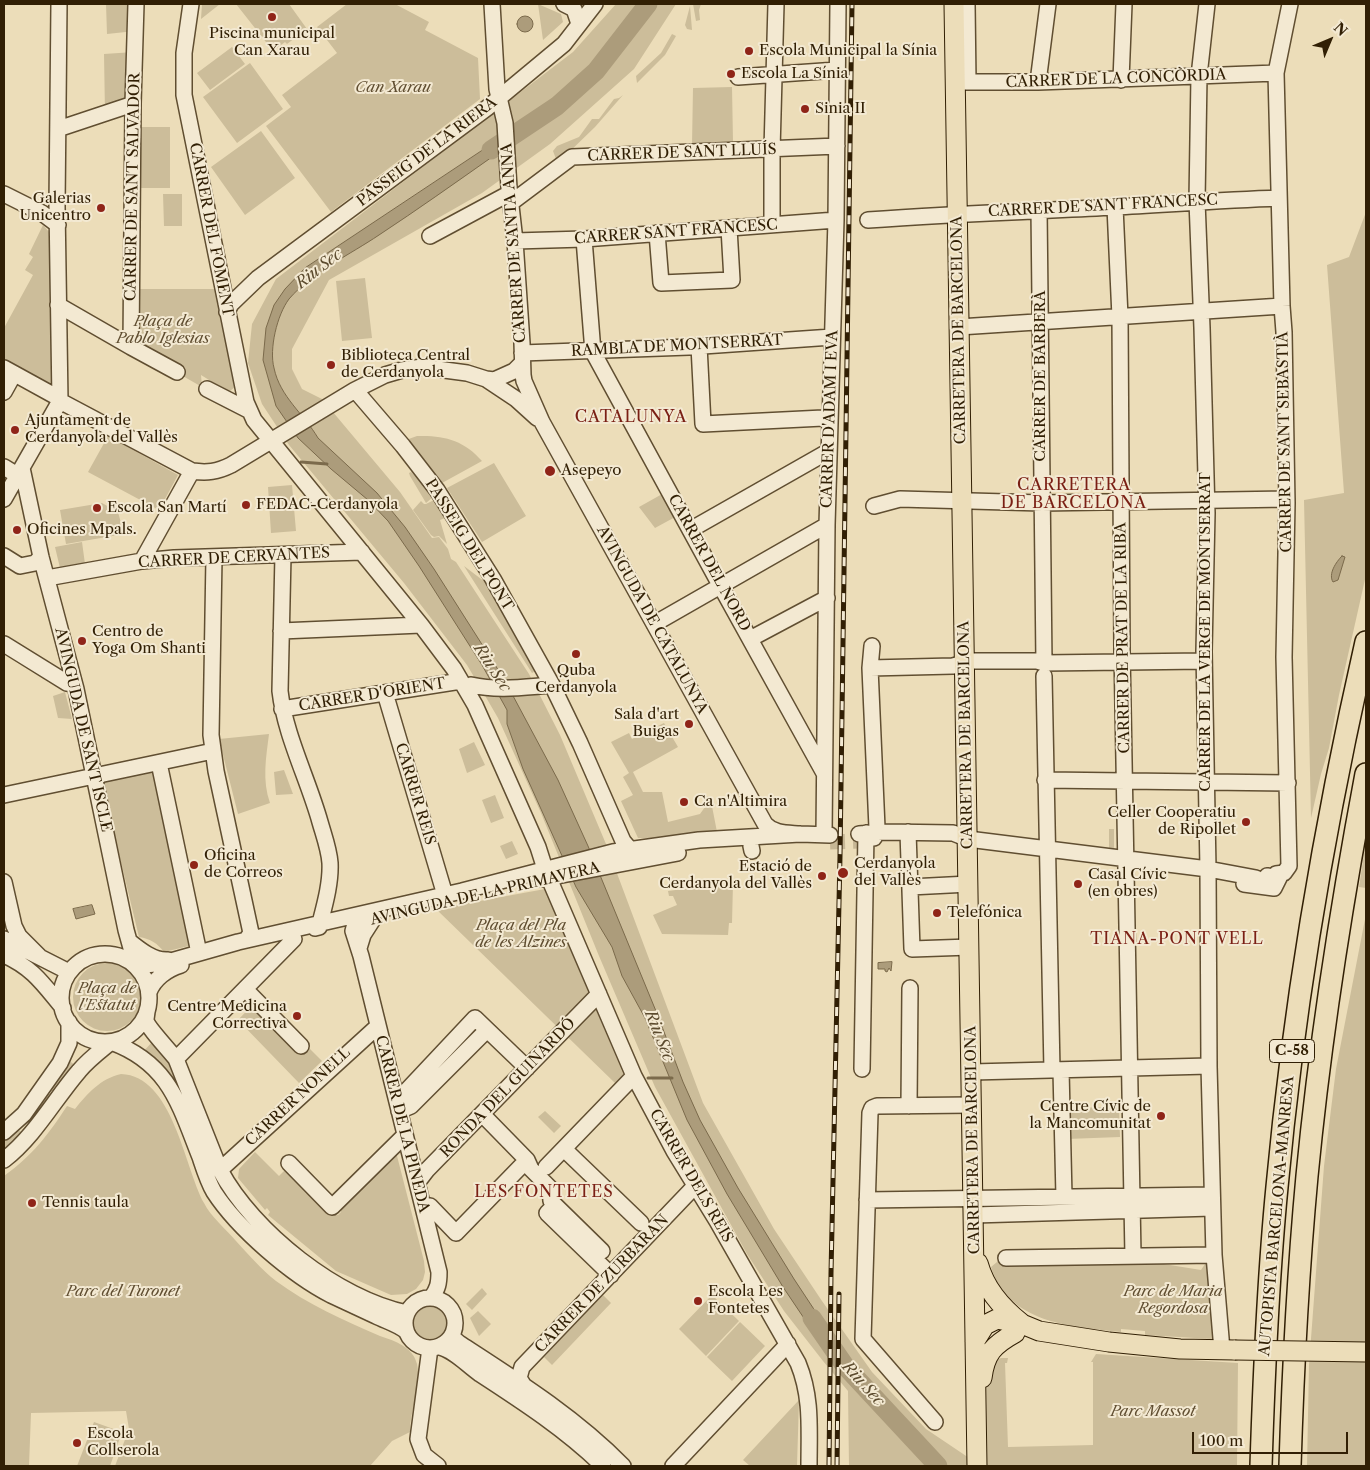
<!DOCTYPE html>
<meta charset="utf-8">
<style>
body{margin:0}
#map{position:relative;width:1370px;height:1470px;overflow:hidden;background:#ecddb9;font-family:"Libre Caslon Text",serif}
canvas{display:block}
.frame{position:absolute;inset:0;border:5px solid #311f04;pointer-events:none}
.north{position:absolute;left:1305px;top:15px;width:50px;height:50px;-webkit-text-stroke:4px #f3e9d2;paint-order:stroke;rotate:45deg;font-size:14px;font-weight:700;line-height:20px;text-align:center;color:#311f04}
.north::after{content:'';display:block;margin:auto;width:18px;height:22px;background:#311f04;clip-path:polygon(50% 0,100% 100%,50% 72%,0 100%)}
.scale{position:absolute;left:1192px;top:1432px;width:156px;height:22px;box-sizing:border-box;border:2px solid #311f04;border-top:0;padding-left:6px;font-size:15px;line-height:18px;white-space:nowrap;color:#311f04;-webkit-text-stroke:4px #f3e9d2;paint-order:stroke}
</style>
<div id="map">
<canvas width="1370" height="1470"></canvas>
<div class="frame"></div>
<div class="north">N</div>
<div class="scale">100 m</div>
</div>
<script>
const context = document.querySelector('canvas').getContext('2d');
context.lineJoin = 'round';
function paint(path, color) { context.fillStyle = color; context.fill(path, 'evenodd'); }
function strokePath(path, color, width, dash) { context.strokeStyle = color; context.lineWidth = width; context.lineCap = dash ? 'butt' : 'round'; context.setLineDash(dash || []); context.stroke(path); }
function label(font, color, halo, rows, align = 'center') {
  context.font = font + ' "Libre Caslon Text",serif'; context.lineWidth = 4; context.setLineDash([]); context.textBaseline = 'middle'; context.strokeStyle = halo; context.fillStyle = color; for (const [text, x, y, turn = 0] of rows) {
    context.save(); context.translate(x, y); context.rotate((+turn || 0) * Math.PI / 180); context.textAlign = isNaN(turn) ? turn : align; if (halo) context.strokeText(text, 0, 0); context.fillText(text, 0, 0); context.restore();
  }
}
const green = new Path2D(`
 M 106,4 L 136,4 L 135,31 L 107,34 Z
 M 202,4 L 220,4 L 201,19 Z
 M 236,4 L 289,4 L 307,29 L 287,44 L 285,42 L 273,51 Z
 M 347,4 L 395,4 L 429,22 L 425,30 L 478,58 L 480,99 L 331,212 L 266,126 L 291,107 L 282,95 L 337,53 L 317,27 Z
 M 538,4 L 561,14 L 563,22 L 543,40 Z
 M 616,4 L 676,4 L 634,69 L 550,144 L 482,193 L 329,280 L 292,349 L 292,369 L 302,389 L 322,399 L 400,492 L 432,538 L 439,537 L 448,549 L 451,559 L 456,562 L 529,674 L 560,735 L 606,844 L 703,1103 L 774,1229 L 822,1301 L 872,1372 L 926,1429 L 981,1466 L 849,1466 L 848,1391 L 823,1361 L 784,1311 L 747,1254 L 655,1087 L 599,956 L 541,813 L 498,718 L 480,687 L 467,665 L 404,583 L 289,445 L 262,404 L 248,363 L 252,324 L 276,279 L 573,52 Z
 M 693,4 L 701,4 L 699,10 L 700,20 L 696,21 Z
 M 690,6 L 692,30 L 687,29 L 685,25 Z
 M 672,34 L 676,36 L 665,55 L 637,83 L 636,76 L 661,53 Z
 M 232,47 L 245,64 L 210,90 L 197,73 Z
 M 134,52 L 133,104 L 105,113 L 104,54 Z
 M 250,63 L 283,109 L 237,143 L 203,97 Z
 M 732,87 L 733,142 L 692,145 L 693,88 Z
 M 623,95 L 595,127 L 563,158 L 556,159 L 553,151 L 557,146 L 579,137 L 592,119 L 599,119 L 614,99 L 619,98 Z
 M 139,127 L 170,127 L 170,188 L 139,188 Z
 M 261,131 L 295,178 L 245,215 L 211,167 Z
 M 163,194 L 182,194 L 182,226 L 164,226 Z
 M 1366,212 L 1366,575 L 1339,695 L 1329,748 L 1321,774 L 1311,818 L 1304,500 L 1344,493 L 1327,265 L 1349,257 Z
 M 43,225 L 50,233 L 52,388 L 4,368 L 4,328 L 33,275 L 25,270 L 33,257 L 29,254 Z
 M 365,278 L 372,338 L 342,341 L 336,281 Z
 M 134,289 L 216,289 L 235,387 L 230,391 L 222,388 L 201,375 L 202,387 L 134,348 Z
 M 108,436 L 178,475 L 159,510 L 88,472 Z
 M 417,436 C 443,435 464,440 482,461 L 442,483 L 406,440 Z
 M 494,463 L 526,516 L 482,542 L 447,488 Z
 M 411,472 L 433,491 L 430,494 L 433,497 L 426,503 L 410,476 L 409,473 Z
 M 292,485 L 296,531 L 271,533 L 268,487 Z
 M 664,493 L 677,516 L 655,528 L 639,507 Z
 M 438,498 L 448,517 L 440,520 L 447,544 L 439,536 L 434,537 L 431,535 L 413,510 L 421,501 L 424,504 L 426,504 Z
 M 102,503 L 118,512 L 124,534 L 66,544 L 60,510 Z
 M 82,542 L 85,564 L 60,568 L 55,547 Z
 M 464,566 L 489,585 L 539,669 L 532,673 Z
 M 65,692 L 72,719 L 58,718 L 53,696 Z
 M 664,723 L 678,747 L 633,772 L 643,792 L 662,792 L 668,822 L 700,814 L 705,807 L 703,797 L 710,796 L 717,832 L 663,839 L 638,838 L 621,801 L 633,795 L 623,777 L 629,773 L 611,742 L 629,733 L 632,739 Z
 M 269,734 C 266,758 262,780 270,803 L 238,814 L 219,739 Z
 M 474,742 L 485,765 L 467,773 L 459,749 Z
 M 159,763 L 197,944 L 164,952 C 157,943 151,939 139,937 L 100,775 Z
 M 284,770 L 293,794 L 276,795 L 274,772 Z
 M 495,795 L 504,818 L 491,823 L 482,800 Z
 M 1109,829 L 1114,829 L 1114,850 L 1109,850 Z
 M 512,841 L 518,854 L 506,859 L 500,846 Z
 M 1366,841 L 1366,888 L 1359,887 Z
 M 724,883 L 733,883 L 732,923 L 729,923 L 728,935 L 662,934 L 653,915 L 677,905 L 673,896 L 669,896 L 668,891 L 714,885 L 715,888 L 723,886 Z
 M 545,889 L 624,1076 L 616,1084 L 436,909 Z
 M 1366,914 L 1366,1466 L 1307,1466 L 1309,1365 L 1324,1166 L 1336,1069 Z
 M73 997a34 34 0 1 1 68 0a34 34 0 1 1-68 0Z
 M 259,998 L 322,1061 L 299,1083 L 238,1020 Z
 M 153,1041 L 170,1059 L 222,1182 L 217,1185 L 142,1053 Z
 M 67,1059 L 76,1066 L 55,1094 L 49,1089 Z
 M 121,1074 C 173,1076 184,1166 204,1203 C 211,1217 226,1229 236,1241 C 248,1254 262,1270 276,1281 C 307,1304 345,1321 380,1336 C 395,1341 413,1347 417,1364 C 422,1387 410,1410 410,1432 L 392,1441 L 370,1466 L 115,1466 L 129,1429 L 126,1411 L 31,1413 L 29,1466 L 4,1466 L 4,1176 C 33,1155 48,1135 67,1106 L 75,1109 C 88,1093 100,1079 121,1074 Z
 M 47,1092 L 53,1097 L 35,1120 L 30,1116 Z
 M 1119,1107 L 1120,1137 L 1067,1139 L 1066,1108 Z
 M 545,1111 L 561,1126 L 554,1133 L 538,1117 Z
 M 19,1130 L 22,1133 L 4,1152 L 4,1142 Z
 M 255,1152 L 279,1176 L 287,1168 L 332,1213 L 338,1215 L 341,1212 L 341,1208 L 396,1152 L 424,1261 L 425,1272 L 423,1280 L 416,1289 L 407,1294 L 391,1295 L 336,1271 L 268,1215 L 270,1212 L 267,1208 L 265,1210 L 238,1178 L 239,1169 Z
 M 1145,1261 L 1201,1270 L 1207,1261 L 1214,1336 L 1212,1339 L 1145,1335 L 1145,1331 L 1121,1329 L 1121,1332 C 1071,1327 1008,1323 991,1267 L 997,1262 L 1007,1266 Z
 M 482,1288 L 487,1294 L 472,1310 L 466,1304 Z
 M 603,1295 L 611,1303 L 552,1365 L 544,1357 Z
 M 712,1295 L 739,1321 L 706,1356 L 679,1329 Z
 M413 1324a17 17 0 1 1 34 0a17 17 0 1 1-34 0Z
 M 478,1311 L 491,1324 L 479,1336 L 470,1318 Z
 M 740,1322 L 765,1346 L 732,1381 L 707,1357 Z
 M 1096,1354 L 1238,1363 L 1237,1466 L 987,1466 L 986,1380 L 994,1361 L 1001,1358 L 1008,1358 L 1007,1363 L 1005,1363 L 1008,1447 L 1093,1445 L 1093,1362 L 1091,1362 Z
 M 799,1400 L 797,1466 L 750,1466 L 743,1460 Z
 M 94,1422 L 122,1432 L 110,1466 L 77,1466 Z`);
const water = new Path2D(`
 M517 24a8 8 0 1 1 16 0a8 8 0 1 1-16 0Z
 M 492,144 L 500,144 L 492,157 C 455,183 417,210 379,235 C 351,254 311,273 289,299 C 277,315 269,349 274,368 C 280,397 304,414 318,438 L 377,493 L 405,527 L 434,569 L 504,679 L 558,780 L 588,846 L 658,1016 L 683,1082 L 700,1120 L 738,1188 L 794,1279 L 827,1329 L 826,1351 L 783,1287 L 727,1194 L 687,1120 L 645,1018 L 622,976 L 612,947 L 576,887 L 523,769 L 507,724 L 507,710 L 482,665 L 419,566 L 388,521 L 368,500 L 331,469 L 298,438 L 276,406 L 263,360 L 266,328 L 274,305 L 285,289 L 305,268 Z
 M 1342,556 L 1345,557 L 1338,580 L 1333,582 C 1328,574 1336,562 1342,556 Z
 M 92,905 L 95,914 L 76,919 L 73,909 Z
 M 892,962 L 891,971 L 889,968 L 887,972 L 885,971 L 885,969 L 878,969 L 878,963 Z`);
const stream = new Path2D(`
 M 301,462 L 327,464
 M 648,1078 L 672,1078`);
const river = new Path2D(`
 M 491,150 L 557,106 L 596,71 L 648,4
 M 812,1318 L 845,1366 L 938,1466`);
const minorTunnel = new Path2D(`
 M 830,842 L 859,841`);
const minor = new Path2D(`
 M 191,4 L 184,53 L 184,95 L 246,402 L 254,420 L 263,431 L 421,625 L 454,669 L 475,705 L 538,847 L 545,869 L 634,1076 L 674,1151 L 717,1221 L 798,1363 C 812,1397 809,1429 809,1466
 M 492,4 L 497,89 L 505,123 L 509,188 L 515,241 L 522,343 L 523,375 L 524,381 L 542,422 L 765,824 C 774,834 787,833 800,834
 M 564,4 L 574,9 L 579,24
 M 967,4 L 968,82
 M 1207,4 L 1199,76 L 1197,201 L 1202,328 L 1207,513 L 1204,651 L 1208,869 L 1209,1066 L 1214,1255 L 1222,1350
 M 738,77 L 837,70
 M 1121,80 L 1124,4
 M 956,82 L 1038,82 L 1276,73
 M 1038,82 L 1048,4
 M 58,129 L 133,104
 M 4,194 L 42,213 L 58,225
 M 512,202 L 572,157 L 837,146
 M 1115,207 L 1120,317 L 1122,651 L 1133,1256
 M 1039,209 L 1044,663
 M 868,220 C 950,214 1033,211 1115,207 C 1170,204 1225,200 1279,198
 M 772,225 L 772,150 L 776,4
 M 657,233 L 661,283 L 732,280 L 729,228
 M 430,236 L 510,193
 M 584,239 L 593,352 L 720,585 L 824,773
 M 515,241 L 584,239 L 836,220
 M 58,305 L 131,347 L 133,104 L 136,4
 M 227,312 L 231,304 L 258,278 L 487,108 L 564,44 L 595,4
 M 959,327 L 1282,306
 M 699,346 L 703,424 L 823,418 L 830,416
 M 131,347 L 177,372
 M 522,353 L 689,347 L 832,337
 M 4,368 L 55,396 L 60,401 L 192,471 C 207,473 217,472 231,465 L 355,390 L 385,375 L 402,370 L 422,367 L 467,373 L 486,379 L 494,380 L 514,371 L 522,363
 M 486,379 L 516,399 L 537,418
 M 207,389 L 250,411
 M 355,390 L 403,446 L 437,490 L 493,579 L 552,685 L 580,743 L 623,841 L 634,854
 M 4,392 L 14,374
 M 4,467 L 17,475
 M 22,468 L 41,557 L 76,689 L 126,930 L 136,966
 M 4,499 L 60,401 L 57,206 L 59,4
 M 874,506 L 900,499 L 1042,503 L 1287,499
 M 690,530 L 829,451
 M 283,555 L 280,691 C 285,735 308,779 320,822 C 324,836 329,849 330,863 C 331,884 324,907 319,927 L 315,928
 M 4,556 L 20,566 L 35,563 L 41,557
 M 214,557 L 211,735 L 216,771 L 251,933 L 246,940
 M 142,561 L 192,471
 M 47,578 L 142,561 L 174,558 L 362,552
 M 654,624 L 827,525
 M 281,631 L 421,625
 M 750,639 L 827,598
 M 4,644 L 67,683 L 74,684
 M 872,646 L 870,668 L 877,828 L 877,832 L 874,838
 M 870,668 L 953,666 L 971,661 L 1037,661 L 1044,663 L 1204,661
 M 1044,676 L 1052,1070
 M 471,685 C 498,691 524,687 552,685
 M 385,693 L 445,895
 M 282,709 L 461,681
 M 159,763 L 199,953
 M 1045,780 L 1288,783
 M 4,795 L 213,751
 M 908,832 L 912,949 L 970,947
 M 859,834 L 884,832 L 953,833 L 968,839 L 1208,869 L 1256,878
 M 824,835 L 827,525 L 836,220 L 838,4
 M 751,846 L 752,851
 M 1276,874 L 1284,873 L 1289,866 L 1284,657 L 1287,503 L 1284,332 L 1282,306 L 1276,73 L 1290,4
 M 541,879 L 678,853
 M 4,882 L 14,926 L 19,936 L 39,956
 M 1244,884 L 1274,888 L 1279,878 L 1267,876
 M 910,887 L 969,884
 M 370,916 L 356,920 L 353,931 L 361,956 L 439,1272 C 439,1283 438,1289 431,1298
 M 4,939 L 69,972
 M 129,941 C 140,950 154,961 168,960
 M 359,948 L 363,935 L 372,921
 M61 998a44 44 0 1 1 88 0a44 44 0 1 1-88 0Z
 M 4,955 C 33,968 43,984 63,1008
 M 136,966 L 164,963 L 238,942 L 462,891 L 613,852 L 699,840 L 800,834 L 830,835
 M 245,989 L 301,1046
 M 149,992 C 154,979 167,969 181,965
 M 147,1011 C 147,1014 146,1017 146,1020 C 147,1027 170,1051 176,1059 L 220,1170 C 253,1232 338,1299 407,1313
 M 111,1042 C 169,1063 179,1104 200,1157 C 204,1169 208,1182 214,1192 C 238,1229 292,1275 331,1295 C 346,1302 361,1309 376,1316 C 386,1321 397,1324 406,1331
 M 176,1059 L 294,939
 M 862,1069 L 866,833
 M 1061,1070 L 1064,1197
 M 972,1072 L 1209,1066
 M 397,1101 L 475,1018 L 527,1068
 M 909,1106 L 910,988
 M 399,1111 L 411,1106 L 487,1030
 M 482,1114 L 527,1160 L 531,1169 L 550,1188 L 551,1201 L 555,1205 L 547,1213 L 611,1275
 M 4,1132 L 24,1114 L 60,1063 L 69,1043 L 69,1022
 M 564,1149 L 641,1223
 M 4,1160 C 35,1136 54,1100 79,1071 C 88,1060 100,1051 111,1042
 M 289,1163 L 332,1207 L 405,1135
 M 546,1167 L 634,1076
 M 220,1170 L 378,1026
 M 417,1183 L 427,1170 L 599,994
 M 867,1200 L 1212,1195
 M 555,1205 L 602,1251
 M 423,1207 L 430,1206 L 456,1233 L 527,1160
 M 974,1215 L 1212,1208
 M 1006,1258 L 1214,1255
 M405 1323a25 25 0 1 1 50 0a25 25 0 1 1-50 0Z
 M 452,1337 L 459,1343 C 516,1380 575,1417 623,1466
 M 439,1347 C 454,1350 467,1365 480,1374 C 523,1402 566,1430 603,1466
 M 430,1348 L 418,1439 L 424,1455 L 438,1466
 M 524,1386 L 519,1378 L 522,1367 L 695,1186
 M 935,1422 L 863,1339 L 870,1113 L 872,1108 L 877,1106 L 972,1105
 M 673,1466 L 788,1344`);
const major = new Path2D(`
 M 954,4 L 977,1466
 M 978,1263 C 985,1288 1000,1306 1021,1323
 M 975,1341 L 985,1325 L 997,1319 L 1022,1324 L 1039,1331 L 1109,1342 L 1180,1349 L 1235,1350
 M 982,1378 C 985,1354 993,1345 1015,1333`);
const highway = new Path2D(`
 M 1261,1466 C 1264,1373 1268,1279 1277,1187 C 1294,1003 1325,822 1366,642
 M 1290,1466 C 1293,1369 1298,1273 1307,1176 C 1320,1041 1341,907 1366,774`);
const rail = new Path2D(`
 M 829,1466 L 831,1273 L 840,856 L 852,4
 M 837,1466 L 839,1294`);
const majorBridge = new Path2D(`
 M 1235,1350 L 1366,1352`);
const markers = [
 [272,17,5,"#8f2418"],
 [749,51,5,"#8f2418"],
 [731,74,5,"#8f2418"],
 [805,109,5,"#8f2418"],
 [101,208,5,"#8f2418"],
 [331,365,5,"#8f2418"],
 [15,430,5,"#8f2418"],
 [550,471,6,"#8f2418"],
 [246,505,5,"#8f2418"],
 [97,508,5,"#8f2418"],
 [17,530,5,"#8f2418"],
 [82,641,5,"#8f2418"],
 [576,654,5,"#8f2418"],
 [689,724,5,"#8f2418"],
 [684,802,5,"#8f2418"],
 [1246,822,5,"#8f2418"],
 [194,865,5,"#8f2418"],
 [843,873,6,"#8f2418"],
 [822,876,5,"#8f2418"],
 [1078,884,5,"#8f2418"],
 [937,913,5,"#8f2418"],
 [297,1016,5,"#8f2418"],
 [1161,1116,5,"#8f2418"],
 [32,1203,5,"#8f2418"],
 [698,1301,5,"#8f2418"],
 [77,1443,5,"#8f2418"]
];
const shields = [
 [1292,1051,45]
];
const shieldNames = [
 ["C-58",1292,1051]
];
const poiNames = [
 ["Piscina municipal",272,34,"center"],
 ["Can Xarau",272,51,"center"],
 ["Escola Municipal la Sínia",759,51],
 ["Escola La Sínia",741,74],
 ["Sinia II",815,109],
 ["Galerias",91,199,"right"],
 ["Unicentro",91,216,"right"],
 ["Biblioteca Central",341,356],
 ["de Cerdanyola",341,373],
 ["Ajuntament de",25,421],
 ["Cerdanyola del Vallès",25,438],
 ["Asepeyo",561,471],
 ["FEDAC-Cerdanyola",256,505],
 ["Escola San Martí",107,508],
 ["Oficines Mpals.",27,530],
 ["Centro de",92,632],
 ["Yoga Om Shanti",92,649],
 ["Quba",576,671,"center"],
 ["Cerdanyola",576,688,"center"],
 ["Sala d'art",679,715,"right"],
 ["Buigas",679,732,"right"],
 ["Ca n'Altimira",694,802],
 ["Celler Cooperatiu",1236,813,"right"],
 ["de Ripollet",1236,830,"right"],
 ["Oficina",204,856],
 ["de Correos",204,873],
 ["Cerdanyola",854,864],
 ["del Vallès",854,881],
 ["Estació de",812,867,"right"],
 ["Cerdanyola del Vallès",812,884,"right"],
 ["Casal Cívic",1088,875],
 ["(en obres)",1088,892],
 ["Telefónica",947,913],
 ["Centre Medicina",287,1007,"right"],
 ["Correctiva",287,1024,"right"],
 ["Centre Cívic de",1151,1107,"right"],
 ["la Mancomunitat",1151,1124,"right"],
 ["Tennis taula",42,1203],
 ["Escola Les",708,1292],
 ["Fontetes",708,1309],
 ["Escola",87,1434],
 ["Collserola",87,1451]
];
const streetNames = [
 ["CARRER DE LA CONCÒRDIA",1116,79,-2],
 ["PASSEIG DE LA RIERA",427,152,-37],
 ["CARRER DE SANT LLUÍS",682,153,-2],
 ["CARRER DE SANT SALVADOR",133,187,-89],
 ["CARRER DE SANT FRANCESC",1103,206,-3],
 ["CARRER DEL FOMENT",211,230,79],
 ["CARRER SANT FRANCESC",676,232,-4],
 ["CARRER DE SANTA ANNA",514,243,-94],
 ["CARRETERA DE BARCELONA",959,330,-91],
 ["RAMBLA DE MONTSERRAT",677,346,-3],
 ["CARRER DE BARBERÀ",1041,376,-90],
 ["CARRER D'ADAM I EVA",830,419,-88],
 ["CARRER DE SANT SEBASTIÀ",1285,442,-91],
 ["PASSEIG DEL PONT",469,545,58],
 ["CARRER DE CERVANTES",234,558,-3],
 ["CARRER DEL NORD",709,563,61],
 ["AVINGUDA DE CATALUNYA",652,620,61],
 ["CARRER DE LA VERGE DE MONTSERRAT",1206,632,-90],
 ["CARRER DE PRAT DE LA RIBA",1123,638,-91],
 ["CARRER D'ORIENT",372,695,-9],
 ["AVINGUDA DE SANT ISCLE",83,730,77],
 ["CARRETERA DE BARCELONA",966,735,-91],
 ["CARRER REIS",415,794,73],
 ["AVINGUDA DE LA PRIMAVERA",485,894,-13],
 ["RONDA DEL GUINARDÓ",508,1088,-46],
 ["CARRER NONELL",298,1097,-43],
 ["CARRER DE LA PINEDA",402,1124,76],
 ["CARRETERA DE BARCELONA",973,1140,-91],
 ["CARRER DELS REIS",691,1176,60],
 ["AUTOPISTA BARCELONA-MANRESA",1277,1216,-85],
 ["CARRER DE ZURBARAN",602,1284,-46]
];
const parkNames = [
 ["Can Xarau",393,88],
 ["Plaça de",163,322],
 ["Pablo Iglesias",163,339],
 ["Plaça del Pla",521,926],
 ["de les Alzines",521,943],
 ["Plaça de",107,989],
 ["l'Estatut",107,1006],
 ["Parc del Turonet",123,1292],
 ["Parc de Maria",1173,1292],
 ["Regordosa",1173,1309],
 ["Parc Massot",1153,1412]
];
const waterNames = [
 ["Riu Sec",319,269,-38],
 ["Riu Sec",492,668,57],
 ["Riu Sec",659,1036,68],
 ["Riu Sec",863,1384,48]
];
const neighbourhoodNames = [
 ["CATALUNYA",631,417],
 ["CARRETERA",1074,485],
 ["DE BARCELONA",1074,503],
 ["TIANA-PONT VELL",1177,939],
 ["LES FONTETES",544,1192]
];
paint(green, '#ccbd9a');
paint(water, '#ac9c7b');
strokePath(water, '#7b6a4b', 1);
strokePath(stream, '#7b6a4b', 3);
strokePath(river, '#ac9c7b', 19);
strokePath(minorTunnel, '#c7b795', 15, [15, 8]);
strokePath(minor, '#604e31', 18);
strokePath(major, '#311f04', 21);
strokePath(highway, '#311f04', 24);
strokePath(minor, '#f3e9d2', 15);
strokePath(major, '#ecddb9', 19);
strokePath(highway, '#ecddb9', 21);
strokePath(rail, '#311f04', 5);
strokePath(rail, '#f3e9d2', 3, [9]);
strokePath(majorBridge, '#311f04', 21, []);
strokePath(majorBridge, '#ecddb9', 19);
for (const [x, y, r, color] of markers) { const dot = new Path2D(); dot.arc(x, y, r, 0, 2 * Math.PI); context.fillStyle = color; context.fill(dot); strokePath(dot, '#f3e9d2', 2); }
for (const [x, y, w] of shields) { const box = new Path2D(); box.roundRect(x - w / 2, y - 11.5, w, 23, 4); context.fillStyle = '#f3e9d2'; context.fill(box); strokePath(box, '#311f04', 1); }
label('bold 14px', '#311f04', null, shieldNames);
label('15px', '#311f04', '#f3e9d2', poiNames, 'left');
label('15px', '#311f04', '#f3e9d2', streetNames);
label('italic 15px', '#604e31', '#f3e9d2', parkNames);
label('italic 16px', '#5c4b2e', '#f3e9d2', waterNames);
context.letterSpacing = '1px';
label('16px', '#7a1f14', '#f3e9d2', neighbourhoodNames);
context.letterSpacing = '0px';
</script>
